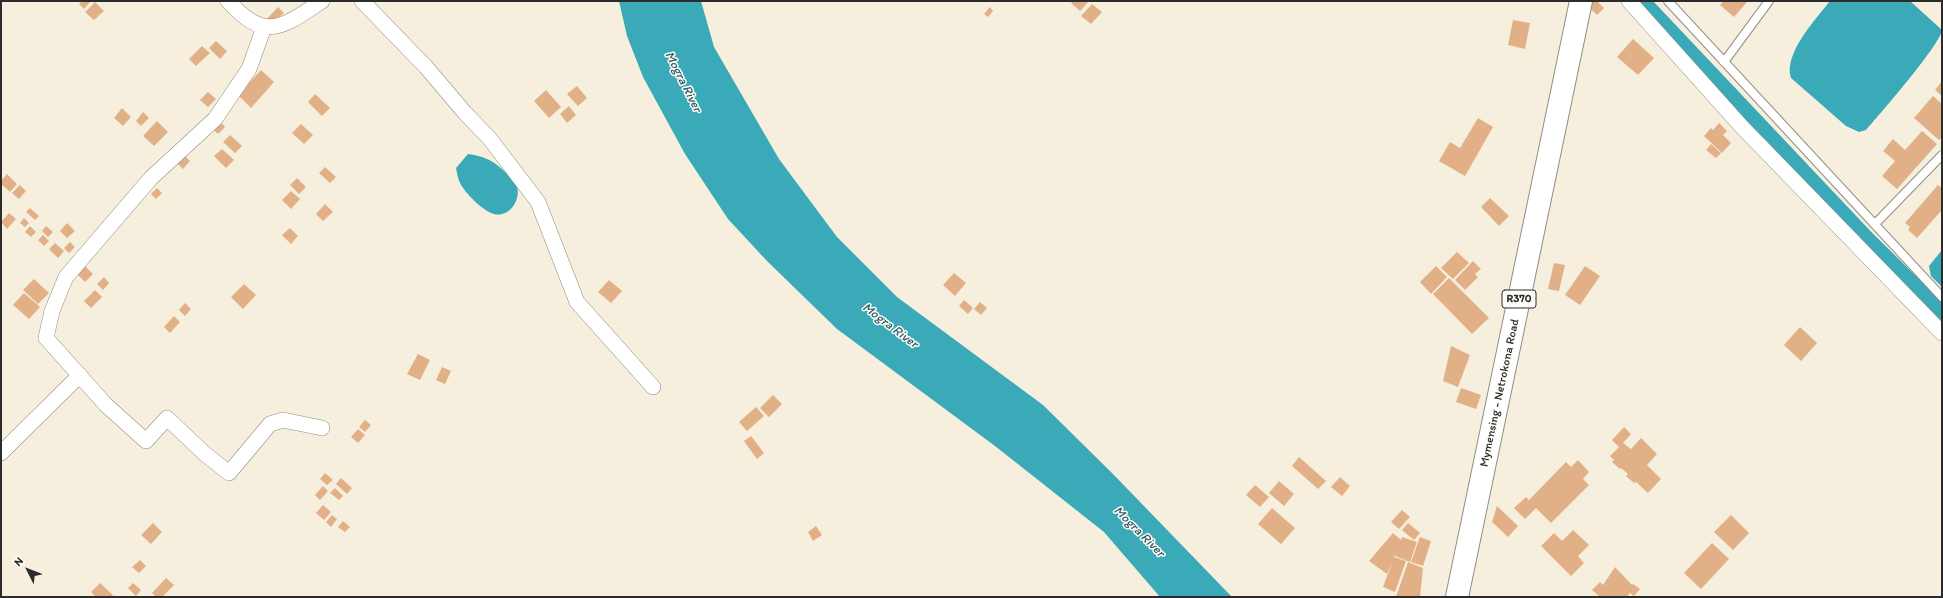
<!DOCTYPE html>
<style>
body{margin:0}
#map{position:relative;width:1943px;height:598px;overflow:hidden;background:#f6efde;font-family:Itim,sans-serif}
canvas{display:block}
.frame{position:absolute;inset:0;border:2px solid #2b2b2b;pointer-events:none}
.north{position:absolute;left:8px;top:550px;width:40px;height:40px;-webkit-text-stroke:3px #fdfcf7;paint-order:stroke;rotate:312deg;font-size:11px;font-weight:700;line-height:16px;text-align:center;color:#2b2b2b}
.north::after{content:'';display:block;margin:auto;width:14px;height:18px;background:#2b2b2b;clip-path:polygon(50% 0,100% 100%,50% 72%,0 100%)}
</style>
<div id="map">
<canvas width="1943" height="598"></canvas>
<div class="frame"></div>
<div class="north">N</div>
</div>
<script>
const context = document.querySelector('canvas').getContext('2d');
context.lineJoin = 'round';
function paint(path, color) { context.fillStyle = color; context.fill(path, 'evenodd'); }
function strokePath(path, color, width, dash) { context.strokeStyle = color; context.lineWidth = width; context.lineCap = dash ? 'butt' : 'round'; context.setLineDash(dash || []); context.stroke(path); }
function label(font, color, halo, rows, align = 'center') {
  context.font = font + ' Itim,sans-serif'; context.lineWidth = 3; context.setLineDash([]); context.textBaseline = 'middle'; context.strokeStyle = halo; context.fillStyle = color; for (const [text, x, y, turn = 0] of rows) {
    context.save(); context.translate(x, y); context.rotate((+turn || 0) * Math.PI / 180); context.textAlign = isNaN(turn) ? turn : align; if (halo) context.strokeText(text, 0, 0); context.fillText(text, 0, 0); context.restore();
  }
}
const water = new Path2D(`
 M 619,1 L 701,1 L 714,47 L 779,159 L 837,237 L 897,297 L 1043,405 L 1112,473 L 1232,597 L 1160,597 L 1104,532 L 995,446 L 837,329 L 767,261 L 728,219 L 685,154 L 643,77 L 627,36 Z
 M 1830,1 L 1910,1 L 1942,30 C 1940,45 1880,114 1866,130 L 1859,132 L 1846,126 L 1791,78 C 1783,54 1816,19 1830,1 Z
 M 468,154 C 483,156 492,160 503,170 C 508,175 514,179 517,187 C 521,200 509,218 494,214 C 483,211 465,193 460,183 C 458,179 457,173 456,168 Z
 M 1942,250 L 1942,287 L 1931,276 L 1929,266 Z`);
const canal = new Path2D(`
 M 1642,1 L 1866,238 L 1942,313`);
const building = new Path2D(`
 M 82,1 L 91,1 L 84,9 L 79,4 Z
 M 1073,1 L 1089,1 L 1080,11 L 1071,3 Z
 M 1582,1 L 1597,1 L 1604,8 L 1597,15 Z
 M 1724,1 L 1748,1 L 1734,17 L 1720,5 Z
 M 95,2 L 104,11 L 94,20 L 85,12 Z
 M 1092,4 L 1102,12 L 1091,24 L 1081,16 Z
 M 278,7 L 284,13 L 272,24 L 267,19 Z
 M 990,7 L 993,11 L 988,17 L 984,14 Z
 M 1513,20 L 1530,23 L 1525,49 L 1508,45 Z
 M 1633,39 L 1654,58 L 1638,75 L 1617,57 Z
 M 216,41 L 227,51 L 220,59 L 209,48 Z
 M 202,46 L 210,53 L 196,66 L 189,59 Z
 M 261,70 L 274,82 L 251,108 L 238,95 Z
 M 1942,81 L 1942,96 L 1935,90 Z
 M 577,86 L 587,98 L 578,106 L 567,94 Z
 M 546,90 L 561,107 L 549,118 L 534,101 Z
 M 208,92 L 216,99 L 208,107 L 200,100 Z
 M 315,94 L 330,108 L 322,116 L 308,102 Z
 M 1933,96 L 1942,104 L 1942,137 L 1939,140 L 1914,118 Z
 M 569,106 L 576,115 L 567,123 L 560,114 Z
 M 122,108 L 131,117 L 123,126 L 114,118 Z
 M 143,112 L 149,118 L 141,126 L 136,121 Z
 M 1478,118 L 1493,127 L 1465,176 L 1439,161 L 1450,142 L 1460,148 Z
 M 219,120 L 225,127 L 218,134 L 212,128 Z
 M 157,121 L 168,132 L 154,146 L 143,136 Z
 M 1719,123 L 1727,131 L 1723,135 L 1731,143 L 1722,153 L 1704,136 L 1711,128 L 1713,130 Z
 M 301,124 L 313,135 L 304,144 L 292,133 Z
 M 1922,131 L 1937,144 L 1897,189 L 1882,176 L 1895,161 L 1883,151 L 1893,139 L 1905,150 Z
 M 230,135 L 242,146 L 235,153 L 223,142 Z
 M 1711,144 L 1721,153 L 1716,158 L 1706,150 Z
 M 222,149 L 234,160 L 226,168 L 214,156 Z
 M 181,152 L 190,161 L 183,169 L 174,160 Z
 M 325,167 L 336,177 L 330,183 L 319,173 Z
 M 7,174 L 17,184 L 10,192 L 1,184 L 1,181 Z
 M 297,178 L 306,187 L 299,194 L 290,185 Z
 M 20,185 L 26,191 L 19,199 L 12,193 Z
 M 1938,185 L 1942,188 L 1942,210 L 1917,238 L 1908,230 L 1910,227 L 1905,223 Z
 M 157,188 L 162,193 L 156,199 L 151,194 Z
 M 291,191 L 300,199 L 291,209 L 282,200 Z
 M 1490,198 L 1509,216 L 1499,226 L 1481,207 Z
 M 325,204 L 333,212 L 323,221 L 316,214 Z
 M 30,208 L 39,216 L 35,220 L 26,212 Z
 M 9,213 L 16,219 L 7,229 L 1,222 Z
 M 24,218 L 29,223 L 25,227 L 20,223 Z
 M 67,223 L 75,231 L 67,238 L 60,231 Z
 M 30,226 L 36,232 L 31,237 L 25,232 Z
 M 46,226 L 53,232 L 48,237 L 42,231 Z
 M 290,228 L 298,236 L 291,244 L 282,235 Z
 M 43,235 L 49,241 L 44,246 L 38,240 Z
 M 70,242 L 75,247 L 69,253 L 64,248 Z
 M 55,243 L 64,251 L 58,258 L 49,249 Z
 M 1457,252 L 1469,263 L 1453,279 L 1441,268 Z
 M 1473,261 L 1481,269 L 1475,274 L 1478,277 L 1465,290 L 1455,280 Z
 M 1554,263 L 1565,265 L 1559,291 L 1548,289 Z
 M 84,265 L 93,274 L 85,282 L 76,273 Z
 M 1436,266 L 1447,277 L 1431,294 L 1420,282 Z
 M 1585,266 L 1600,276 L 1580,305 L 1565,295 Z
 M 954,273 L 966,283 L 955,296 L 943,285 Z
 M 104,277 L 109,283 L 103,290 L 97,284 Z
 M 1449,278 L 1489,318 L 1472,334 L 1433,294 Z
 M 34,279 L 49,293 L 38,304 L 23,290 Z
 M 609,280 L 622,291 L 611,303 L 598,292 Z
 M 244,284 L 256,295 L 243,309 L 231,297 Z
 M 95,290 L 102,297 L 91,308 L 84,301 Z
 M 24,293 L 40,307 L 29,319 L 13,305 Z
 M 964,300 L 973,308 L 968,314 L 959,306 Z
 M 980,302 L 987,308 L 981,315 L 974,309 Z
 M 185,303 L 191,309 L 185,316 L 179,310 Z
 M 174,316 L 180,322 L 170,333 L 164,327 Z
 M 1800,327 L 1817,343 L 1801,361 L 1784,345 Z
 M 1451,346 L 1470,355 L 1458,387 L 1443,381 Z
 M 418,354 L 430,360 L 420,380 L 407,374 Z
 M 442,367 L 451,371 L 445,384 L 436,380 Z
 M 1461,388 L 1481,395 L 1476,409 L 1456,402 Z
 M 773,395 L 782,404 L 769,417 L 760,408 Z
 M 756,407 L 764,416 L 747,431 L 739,422 Z
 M 365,420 L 371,425 L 365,432 L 359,427 Z
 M 1624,427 L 1631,434 L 1623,443 L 1631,449 L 1641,438 L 1657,454 L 1647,465 L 1661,479 L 1648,493 L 1636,482 L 1634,483 L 1626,476 L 1628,474 L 1621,468 L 1620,469 L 1612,462 L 1614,460 L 1610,456 L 1619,447 L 1612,440 Z
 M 358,429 L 365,435 L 358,443 L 351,437 Z
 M 751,436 L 764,453 L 757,459 L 744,441 Z
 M 1299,457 L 1326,481 L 1318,489 L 1292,466 Z
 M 1578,460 L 1589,472 L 1583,479 L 1589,485 L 1551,523 L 1536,508 L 1525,519 L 1514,508 L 1526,497 L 1529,500 L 1566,462 L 1571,467 Z
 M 325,473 L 333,480 L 327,485 L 320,479 Z
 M 1340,477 L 1350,486 L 1342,496 L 1331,487 Z
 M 341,478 L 352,488 L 347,494 L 336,484 Z
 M 1279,481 L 1294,494 L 1284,506 L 1269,493 Z
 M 1255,485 L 1269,497 L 1260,507 L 1246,495 Z
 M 323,486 L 328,491 L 320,500 L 315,495 Z
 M 335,488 L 343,496 L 339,500 L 330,493 Z
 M 323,505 L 331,512 L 324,520 L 316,513 Z
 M 1497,506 L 1518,526 L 1508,537 L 1492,522 Z
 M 1272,508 L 1295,528 L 1281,544 L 1258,524 Z
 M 1402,510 L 1410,517 L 1399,529 L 1391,522 Z
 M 332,515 L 337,519 L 331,527 L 326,522 Z
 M 1731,515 L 1749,533 L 1733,550 L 1714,532 Z
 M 343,521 L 350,527 L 345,532 L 338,527 Z
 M 153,523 L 162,532 L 151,544 L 141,535 Z
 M 1408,523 L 1420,533 L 1414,540 L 1402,530 Z
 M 816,526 L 822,535 L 813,541 L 808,532 Z
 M 1573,530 L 1589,545 L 1578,556 L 1584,563 L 1571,576 L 1541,546 L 1554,533 L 1562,541 Z
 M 1393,533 L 1401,540 L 1402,537 L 1417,542 L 1410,562 L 1395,556 L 1398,548 L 1387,574 L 1369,561 Z
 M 1420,537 L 1431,541 L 1423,566 L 1411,562 Z
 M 1712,543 L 1729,559 L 1701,589 L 1684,573 Z
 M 1394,557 L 1406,561 L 1395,592 L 1383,587 Z
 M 140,560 L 146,566 L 139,573 L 132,567 Z
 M 1408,562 L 1423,568 L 1420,597 L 1396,597 Z
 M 1615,567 L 1632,585 L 1633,584 L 1640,589 L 1634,596 L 1630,593 L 1627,597 L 1600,597 L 1592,590 L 1600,582 L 1603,585 Z
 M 166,578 L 174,585 L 162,597 L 156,597 L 152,593 Z
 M 100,583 L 113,595 L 111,597 L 96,597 L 91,592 Z
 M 133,583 L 141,590 L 136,596 L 128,588 Z`);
const lane = new Path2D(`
 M 1668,1 L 1942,297
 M 1724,62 L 1769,1
 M 1875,224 L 1942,155`);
const street = new Path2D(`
 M 228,1 C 266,43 282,27 322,1
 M 362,1 L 426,67 L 465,113 L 490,139 L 538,202 L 577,302 L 653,387
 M 1629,1 L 1742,127 L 1942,333
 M 264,27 L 249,69 L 215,119 L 151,178 L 66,277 L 52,311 L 46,338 L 106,405 L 146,441 L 167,418 L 205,454 L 229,473 L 270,424 L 283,420 L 322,428
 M 1,453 L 80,375`);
const primary = new Path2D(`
 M 1457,597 L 1581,1`);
const shields = [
 [1519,299,34]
];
const shieldNames = [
 ["R370",1519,299]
];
const streetNames = [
 ["Mymensing - Netrokona Road",1500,393,-78]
];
const waterNames = [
 ["Mogra River",683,82,63],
 ["Mogra River",890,326,37],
 ["Mogra River",1139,532,45]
];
paint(water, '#3aa9b8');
strokePath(canal, '#3aa9b8', 16);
paint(building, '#e1b087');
strokePath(lane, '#908d84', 10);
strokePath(street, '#908d84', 16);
strokePath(primary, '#908d84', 24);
strokePath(lane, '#fff', 8);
strokePath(street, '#fff', 15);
strokePath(primary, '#fff', 22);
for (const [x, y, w] of shields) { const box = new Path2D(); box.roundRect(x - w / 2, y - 9, w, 18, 3); context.fillStyle = '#fdfcf7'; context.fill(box); strokePath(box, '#2b2b2b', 1); }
label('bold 11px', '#2b2b2b', null, shieldNames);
label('12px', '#2b2b2b', '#fdfcf7', streetNames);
label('italic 13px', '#315d63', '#fdfcf7', waterNames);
</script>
